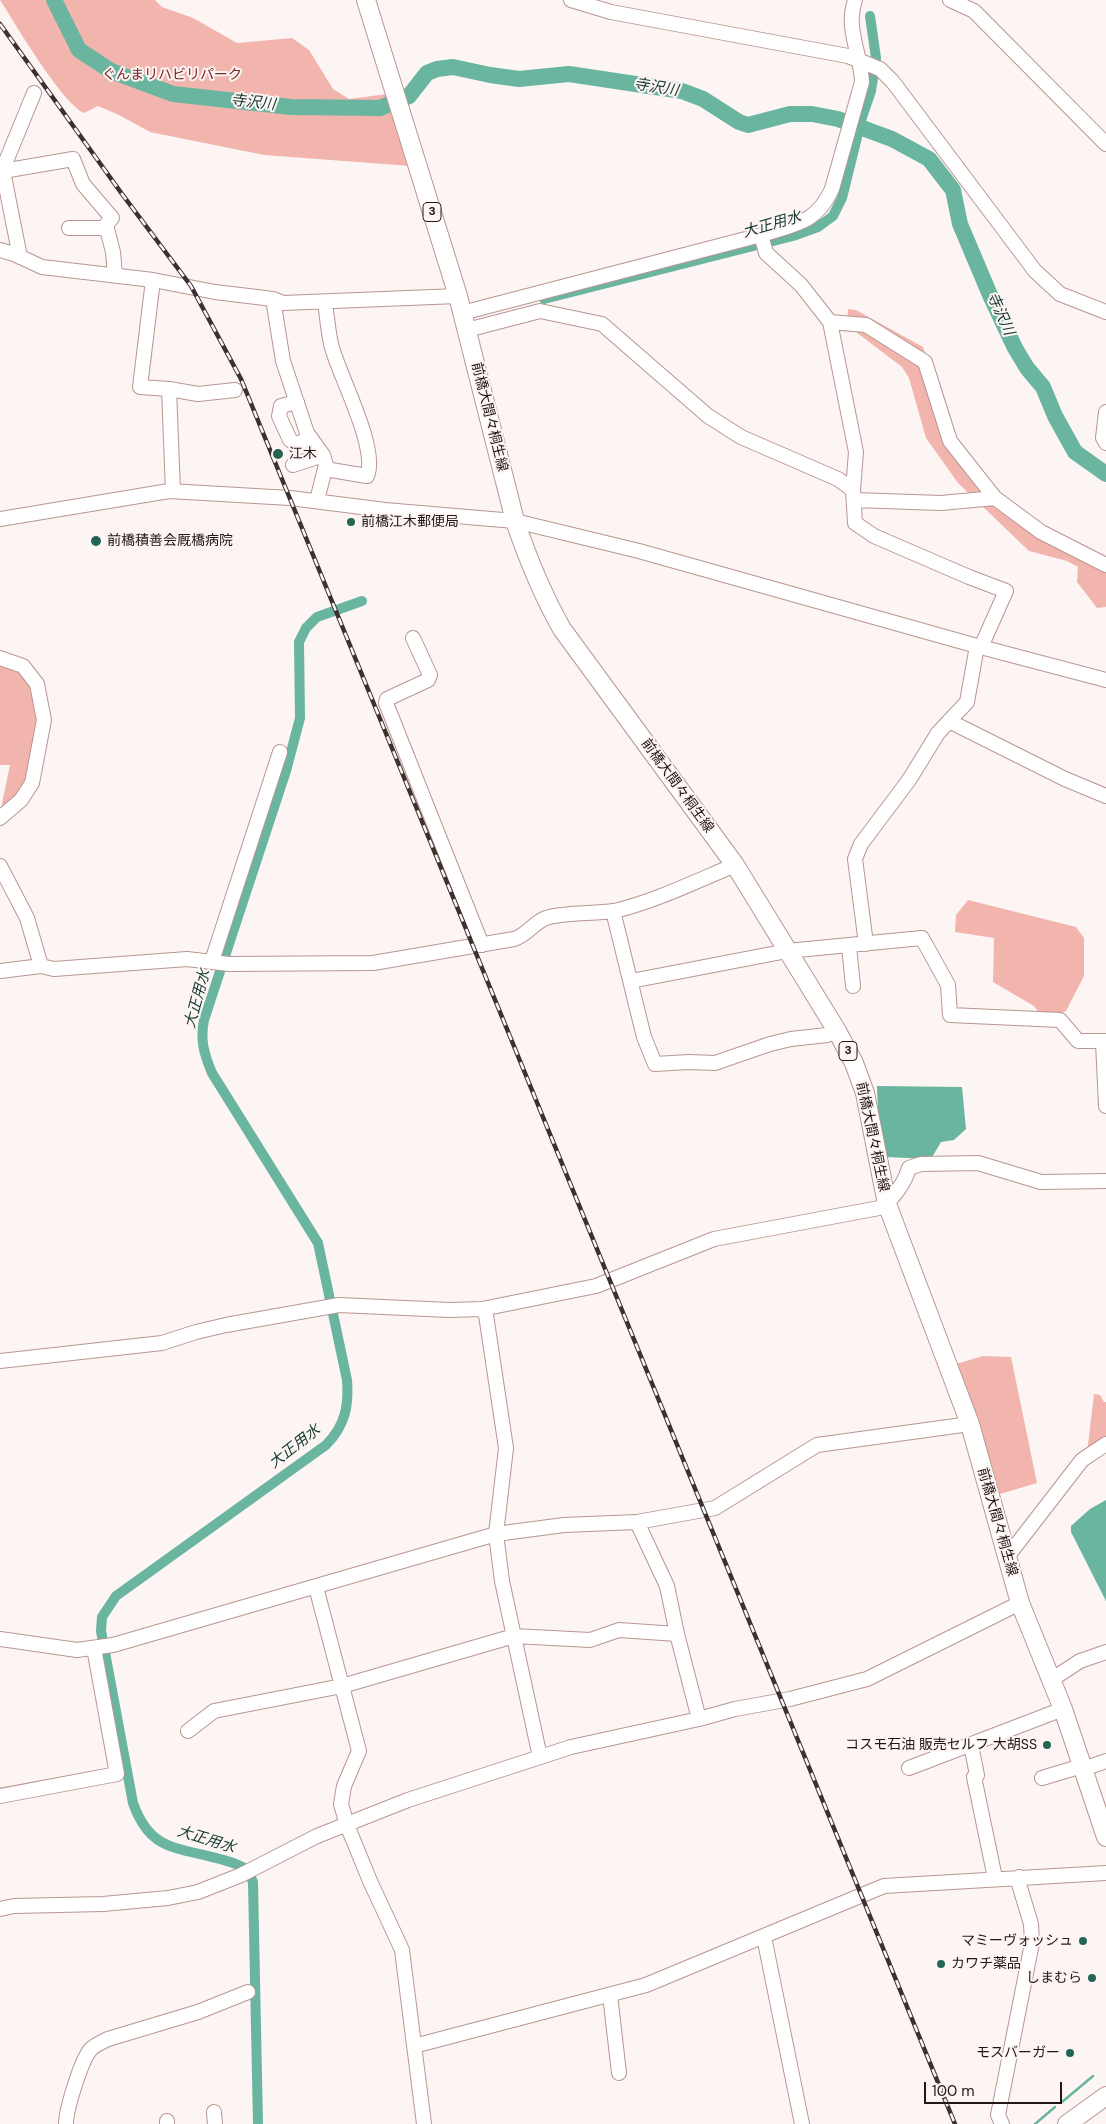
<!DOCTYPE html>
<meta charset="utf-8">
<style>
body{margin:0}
#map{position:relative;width:1106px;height:2124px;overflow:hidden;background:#fcf5f4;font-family:"DM Sans",sans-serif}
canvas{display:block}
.scale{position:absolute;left:924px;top:2082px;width:138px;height:22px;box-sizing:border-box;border:2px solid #231615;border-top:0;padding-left:6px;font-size:15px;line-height:18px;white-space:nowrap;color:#231615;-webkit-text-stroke:4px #fcf5f4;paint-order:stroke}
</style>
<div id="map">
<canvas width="1106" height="2124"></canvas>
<div class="scale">100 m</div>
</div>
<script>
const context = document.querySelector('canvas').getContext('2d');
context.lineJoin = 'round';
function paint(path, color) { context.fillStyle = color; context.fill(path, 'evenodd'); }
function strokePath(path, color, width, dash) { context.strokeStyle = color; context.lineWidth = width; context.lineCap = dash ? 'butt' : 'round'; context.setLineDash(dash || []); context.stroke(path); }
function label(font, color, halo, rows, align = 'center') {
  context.font = font + ' "DM Sans","Noto Sans JP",sans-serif'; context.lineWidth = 4; context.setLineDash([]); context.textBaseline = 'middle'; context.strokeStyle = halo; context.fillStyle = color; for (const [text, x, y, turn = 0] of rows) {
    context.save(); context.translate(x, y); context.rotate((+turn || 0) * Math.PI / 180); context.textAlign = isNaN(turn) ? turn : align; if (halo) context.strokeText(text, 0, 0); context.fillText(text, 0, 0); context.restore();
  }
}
const green = new Path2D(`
 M 0,0 L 155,0 L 162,7 L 193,18 L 237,43 L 292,38 L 309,50 L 333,89 L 349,99 L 387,94 L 411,166 L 264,155 L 150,132 L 119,115 L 98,106 L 84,113 C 61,102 16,25 0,0 Z
 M 848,309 L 856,310 L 923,347 L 945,404 L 942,433 L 970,479 L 1040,538 L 1106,559 L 1106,607 L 1097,608 L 1077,582 L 1078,567 L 1067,561 L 1029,551 L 958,483 L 926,438 L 909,378 L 902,367 L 856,332 L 847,331 Z
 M 0,661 L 21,668 L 34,687 L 40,720 L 29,782 L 0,813 L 10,765 L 0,765 Z
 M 968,900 L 1076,927 L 1084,938 L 1084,976 L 1066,1011 L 1045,1020 L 1034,1006 L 993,982 L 994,938 L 955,932 L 956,915 Z
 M 983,1356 L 1011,1357 L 1037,1483 L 1000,1494 L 985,1443 L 956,1364 Z
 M 1094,1394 L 1100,1395 L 1104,1402 L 1106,1402 L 1106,1442 L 1087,1453 Z`);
const water = new Path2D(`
 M 877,1086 L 962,1087 L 966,1129 L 954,1140 L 941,1142 L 931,1159 L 885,1157 L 878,1113 Z
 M 1106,1500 L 1106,1601 L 1071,1532 L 1071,1526 L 1090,1509 Z`);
const stream = new Path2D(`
 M 1062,2102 L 1093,2076
 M 1035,2124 L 1055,2107`);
const canal = new Path2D(`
 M 544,299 L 793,236 L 818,227 L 833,216 L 842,198 L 862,117 L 871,91 L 876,58 L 870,16
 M 258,2124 L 253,1882 C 251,1878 249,1872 245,1869 C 240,1864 227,1861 220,1859 C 176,1847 150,1851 133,1803 L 101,1631 L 102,1617 L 116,1596 L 326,1445 C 345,1426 349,1406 347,1380 L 318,1243 L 212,1073 C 204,1054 200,1040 204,1020 L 286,771 L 300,718 L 299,642 L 306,628 L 317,617 L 362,601`);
const river = new Path2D(`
 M 54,0 L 79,50 L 111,71 L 173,94 L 291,107 L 380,108 L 409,96 L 427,73 L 437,69 L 453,67 L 490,75 L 519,79 L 569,74 L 682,91 L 703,99 L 739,122 L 748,125 L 790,114 L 812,114 L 838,119 L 892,139 L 929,159 L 953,190 L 960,224 L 990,295 L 1015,348 L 1027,368 L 1043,387 L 1055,416 L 1075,452 L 1106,474`);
const minor = new Path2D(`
 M 571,0 L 611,12 L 848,56 L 880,69 L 893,82 L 1035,271 L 1060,294 L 1106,312
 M 950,0 L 974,11 L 1106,144
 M 3,171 L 73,159 L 83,184 L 112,218 L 103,228 L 69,228
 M 3,171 L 20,257
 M 0,176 L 34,93
 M 106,225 L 113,252 L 115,275
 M 761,235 L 766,253 L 801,285 L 830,322 L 856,452 L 853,490 L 855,523 L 874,536 L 969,577 L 1006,591 L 981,647
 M 0,250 L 14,254 L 42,267 L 153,280 L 215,292 L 273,299 L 283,303 L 458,296
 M 153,280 L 140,387 L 169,389 L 198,394 L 235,390
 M 273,299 L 283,361 L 307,433 L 323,455 L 326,465 L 317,500
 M 325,302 C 327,316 328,330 331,344 C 338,374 379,448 367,476 L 325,469
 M 462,313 L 761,235 C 795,224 816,224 832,189 L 862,82 C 861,53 845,29 855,0
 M 830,322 L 866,325 L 925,362 L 950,441 L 995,498 L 1041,532 L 1106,565
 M 467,330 L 540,311 L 602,324 L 708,416 L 741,437 L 838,479 L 853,490
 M 169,389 L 173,491
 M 297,402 L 281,406 L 279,416 L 290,440 L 297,444 L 311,438
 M 1106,412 L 1103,438 L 1106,443
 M 293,465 L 323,455
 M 854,500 L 941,503 L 995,498
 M 0,519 L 169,491 L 290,498 L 385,510 L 515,521 L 639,551 L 977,646 L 1106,680
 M 413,638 L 430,675 L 428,680 L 387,699 L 386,703 L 482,945
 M 0,658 L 23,666 L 37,684 L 44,720 L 32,783 L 21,800 L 0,818
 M 949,721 L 1065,779 L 1106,796
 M 0,866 L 27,918 L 41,966
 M 613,911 L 644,1037 L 655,1064 L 689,1062 L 715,1063 L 770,1044 L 791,1039 L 827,1035 L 837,1031
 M 866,944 L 855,859 L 861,844 L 909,780 L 938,733 L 967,702 L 977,646
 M 849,946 L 853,986
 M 212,961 L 280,752
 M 0,971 L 41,966 L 54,969 L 187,959 L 229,964 L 373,963 L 514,939 C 527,935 533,923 546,918 C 564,912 593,914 614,911 C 651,903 699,880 735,865
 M 631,981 L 787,951 L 922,938 L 948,985 L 950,1015 L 1060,1020 L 1078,1041 L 1106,1041
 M 1103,1042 L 1106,1106
 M 482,1309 L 486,1315 L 506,1448 L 496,1534 L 502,1581 L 540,1757
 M 0,1361 L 162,1343 L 196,1332 L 226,1325 L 339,1305 L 449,1310 L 482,1309 L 596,1286 L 714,1239 L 879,1208 C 892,1202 905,1182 909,1168 L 921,1164 L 978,1163 L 1041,1182 L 1106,1181
 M 637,1522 L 667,1586 L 677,1634 L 699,1719
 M 1007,1557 L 1082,1460 L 1106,1444
 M 316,1587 L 359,1751 L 344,1786 L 341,1804 L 347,1825 L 370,1881 L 402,1950 L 424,2124
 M 0,1639 L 77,1650 L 113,1645 L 496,1534 L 564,1525 L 637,1522 L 715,1508 L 817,1445 L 970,1424
 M 1051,1680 L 1080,1661 L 1106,1652
 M 188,1731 L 214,1711 L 342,1686 L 514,1636 L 590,1640 L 619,1630 L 677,1634
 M 971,1745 L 977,1775 L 974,1777 L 995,1878
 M 909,1768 L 1063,1709
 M 1083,1769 L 1106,1761
 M 1042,1778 L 1082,1766
 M 0,1796 L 117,1774 L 94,1648
 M 0,1909 L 14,1906 L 103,1904 L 168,1898 L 198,1892 L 241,1875 L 317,1836 L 408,1800 L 571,1747 L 699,1719 L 735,1709 L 790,1699 L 867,1679 L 1020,1603
 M 764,1937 L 802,2124
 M 610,1995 L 619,2073
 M 414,2046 L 646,1985 L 884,1886 L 1106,1873
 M 214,2112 L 215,2124
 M 167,2121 L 167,2124
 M 66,2124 C 66,2110 81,2060 91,2049 C 95,2045 102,2042 108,2039 L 198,2012 L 248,1992
 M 1002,2124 L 998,2115 L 1032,1943 L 1031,1924 L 1019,1884 L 1019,1877`);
const major = new Path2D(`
 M 366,0 L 458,296 L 515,521 C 528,559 542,594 562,629 L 735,865 L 837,1031 L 854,1063 L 865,1093 L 887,1204 L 970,1424 L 1020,1603 L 1063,1709 L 1106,1837
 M 1067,2124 L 1106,2096`);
const rail = new Path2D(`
 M 0,24 L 122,194 L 191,286 L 241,379 L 955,2124`);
const markers = [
 [278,454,6,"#236554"],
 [351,522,5,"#236554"],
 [96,541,6,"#236554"],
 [1047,1745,5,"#236554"],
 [1083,1941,5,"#236554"],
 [941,1964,5,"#236554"],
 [1092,1978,5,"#236554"],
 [1070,2053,5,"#236554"]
];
const shields = [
 [432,212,18],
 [848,1051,18]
];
const shieldNames = [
 ["3",432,212],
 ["3",848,1051]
];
const parkNames = [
 ["ぐんまリハビリパーク",172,75]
];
const streetNames = [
 ["前橋大間々桐生線",489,417,76],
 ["前橋大間々桐生線",677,786,54],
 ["前橋大間々桐生線",872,1137,78],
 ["前橋大間々桐生線",997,1522,74]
];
const poiNames = [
 ["江木",289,454],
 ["前橋江木郵便局",361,522],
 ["前橋積善会厩橋病院",107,541],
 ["コスモ石油 販売セルフ 大胡SS",1037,1745,"right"],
 ["マミーヴォッシュ",1073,1941,"right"],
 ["カワチ薬品",951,1964],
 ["しまむら",1082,1978,"right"],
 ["モスバーガー",1060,2053,"right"]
];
const waterNames = [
 ["寺沢川",656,88,9],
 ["寺沢川",253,103,6],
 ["大正用水",772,225,-16],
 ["寺沢川",1000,314,66],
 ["大正用水",198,999,-75],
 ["大正用水",295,1447,-38],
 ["大正用水",206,1840,17]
];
paint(green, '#f2b5ae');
paint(water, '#69b5a0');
strokePath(stream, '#69b5a0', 2.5);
strokePath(canal, '#69b5a0', 10);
strokePath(river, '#69b5a0', 16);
strokePath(minor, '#b99691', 16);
strokePath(major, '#b99691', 20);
strokePath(minor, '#fff', 14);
strokePath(major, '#fff', 18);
strokePath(rail, '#3d3130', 4.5);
strokePath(rail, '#fcf5f4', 2.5, [8]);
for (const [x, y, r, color] of markers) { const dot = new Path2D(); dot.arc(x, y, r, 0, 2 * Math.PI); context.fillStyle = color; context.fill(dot); strokePath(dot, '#fcf5f4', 2); }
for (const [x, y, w] of shields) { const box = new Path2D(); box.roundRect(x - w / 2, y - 9.5, w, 19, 4); context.fillStyle = '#fcf5f4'; context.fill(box); strokePath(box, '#231615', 1); }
label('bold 12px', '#231615', null, shieldNames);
label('14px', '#742521', '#fcf5f4', parkNames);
label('14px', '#231615', '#fcf5f4', streetNames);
label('14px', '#231615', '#fcf5f4', poiNames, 'left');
label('italic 15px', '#163a30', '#fcf5f4', waterNames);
</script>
